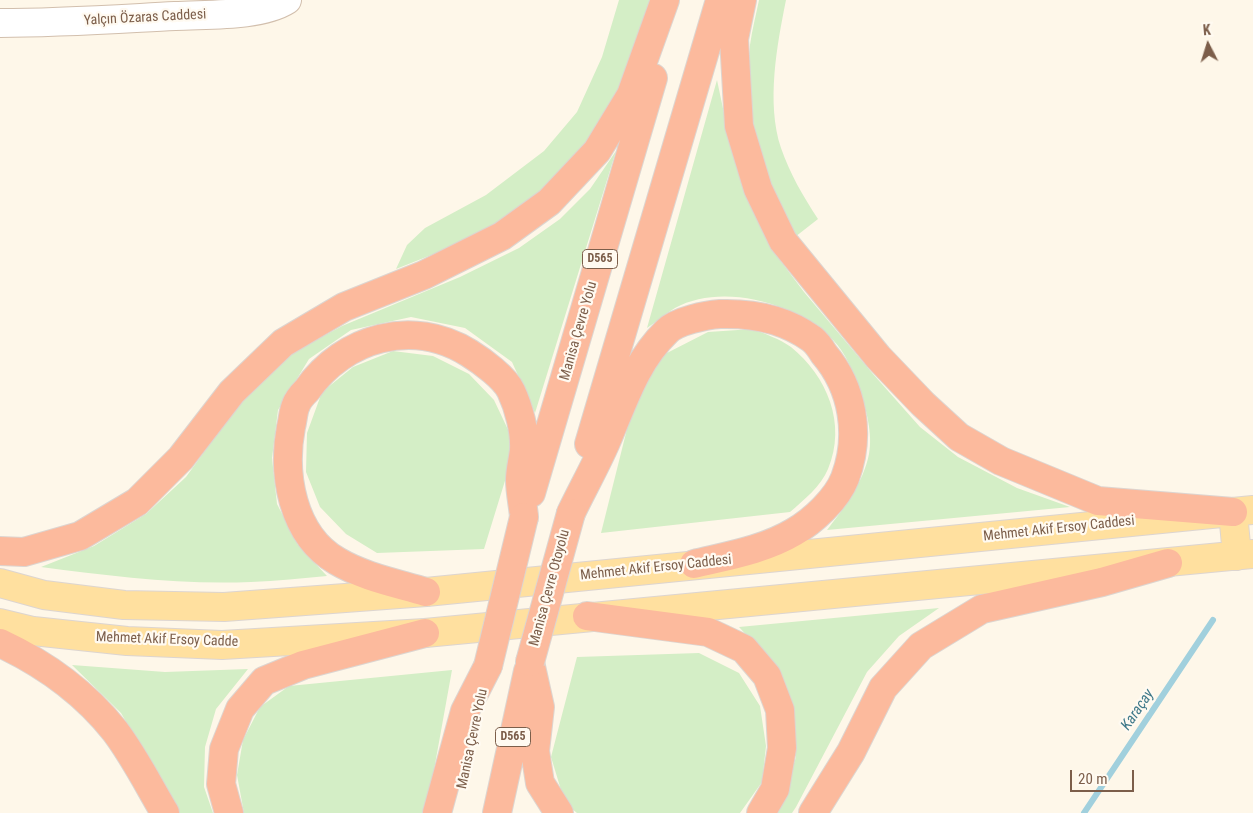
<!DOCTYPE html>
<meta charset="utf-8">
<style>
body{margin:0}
#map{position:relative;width:1253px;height:813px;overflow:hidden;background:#fef7e9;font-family:"Roboto Condensed",sans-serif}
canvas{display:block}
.north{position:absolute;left:1183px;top:20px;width:50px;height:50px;-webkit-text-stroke:4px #fffaf1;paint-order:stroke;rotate:355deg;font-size:14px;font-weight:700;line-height:20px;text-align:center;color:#7c5e4a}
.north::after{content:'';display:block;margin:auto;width:18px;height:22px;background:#7c5e4a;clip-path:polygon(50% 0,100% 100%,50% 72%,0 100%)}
.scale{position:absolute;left:1070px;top:770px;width:64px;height:22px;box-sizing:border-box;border:2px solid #7c5e4a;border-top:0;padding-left:6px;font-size:15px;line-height:18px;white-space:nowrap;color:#7c5e4a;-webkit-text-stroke:4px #fffaf1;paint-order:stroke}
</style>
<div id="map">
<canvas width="1253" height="813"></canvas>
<div class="north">K</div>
<div class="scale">20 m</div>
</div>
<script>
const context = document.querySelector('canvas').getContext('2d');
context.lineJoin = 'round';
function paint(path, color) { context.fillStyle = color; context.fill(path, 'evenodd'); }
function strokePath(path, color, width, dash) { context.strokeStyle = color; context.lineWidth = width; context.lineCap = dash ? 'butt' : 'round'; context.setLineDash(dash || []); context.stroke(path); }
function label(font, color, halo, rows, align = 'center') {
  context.font = font + ' "Roboto Condensed",sans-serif'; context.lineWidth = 4.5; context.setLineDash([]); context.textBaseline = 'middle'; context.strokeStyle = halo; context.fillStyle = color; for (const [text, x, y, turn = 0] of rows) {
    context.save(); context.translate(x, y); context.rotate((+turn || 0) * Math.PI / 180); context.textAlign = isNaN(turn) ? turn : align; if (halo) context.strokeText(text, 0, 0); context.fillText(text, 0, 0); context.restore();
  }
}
const green = new Path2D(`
 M 619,0 L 652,0 L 622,87 L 574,160 L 525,206 L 464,242 L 396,269 L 407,245 L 425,228 L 486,195 L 544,151 L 577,112 L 602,57 Z
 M 759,0 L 786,0 C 777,45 766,103 781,148 C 790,174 803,196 818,219 L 795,237 C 762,172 744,119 750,45 C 752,30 756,15 759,0 Z
 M 717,80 L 729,137 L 743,187 L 770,247 L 804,292 L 873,374 L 920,427 L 958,457 L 1017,488 L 1070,507 L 827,530 C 845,507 863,483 869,454 C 873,434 866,409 860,390 C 854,374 846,353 833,340 C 797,303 722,282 675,308 C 665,314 656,322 647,328 Z
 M 616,151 L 535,413 L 512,362 L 465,328 L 411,317 L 351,330 L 309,359 L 278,410 L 272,458 L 277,504 L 298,545 L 327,576 C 302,578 277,581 251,582 C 181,585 110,576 41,567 L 94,546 L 146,514 L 186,477 L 255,382 L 296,351 L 342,326 L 460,277 L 519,248 L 560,219 L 590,189 Z
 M 753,329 C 765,334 780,339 791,347 C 827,376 847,424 828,469 C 821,486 804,500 790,512 L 601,533 L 637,389 L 665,354 L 708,332 Z
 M 393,351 L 433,356 L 469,374 L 494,400 L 511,436 L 508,471 L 484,549 L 377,553 L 346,534 L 320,507 L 306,472 L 307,433 L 322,392 L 353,367 Z
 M 939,608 L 899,636 L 867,672 L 796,807 L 792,813 L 773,813 L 782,801 L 796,757 L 793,712 L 764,654 L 739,627 Z
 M 699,653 L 739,673 L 760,706 L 766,746 L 762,782 L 740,813 L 577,813 L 565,803 L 551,757 L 577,657 Z
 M 72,665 L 165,672 L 248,669 L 216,709 L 205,747 L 204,787 L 213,813 L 179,813 L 121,713 Z
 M 452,670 L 428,803 L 424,813 L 244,813 L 237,775 L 243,740 L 260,707 L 289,686 Z`);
const stream = new Path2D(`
 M 1084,813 L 1213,620`);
const minor = new Path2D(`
 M 0,23 C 59,23 117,19 175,16 C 207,14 260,17 287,0`);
const major = new Path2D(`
 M 1233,512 L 1237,556
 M 0,583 L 44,595 L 124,605 L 224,607 L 426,592 L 1253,510
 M 0,623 L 33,631 L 127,641 L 222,645 L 425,633 L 1253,554`);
const highway = new Path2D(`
 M 742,0 L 734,39 L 739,126 L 758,189 L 783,241 L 878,357 L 923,404 L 959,437 L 1001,461 L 1098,501 L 1233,512
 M 589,444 L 720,0
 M 531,493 L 653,78
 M 571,513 C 582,490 595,467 606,442 C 623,403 635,362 667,331 C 677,321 706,315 720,314 C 752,313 785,319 812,339 C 817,343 821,349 824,354 C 853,388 861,435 845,478 C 837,499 813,521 794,532 C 764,550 727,556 694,564
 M 0,551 L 24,552 L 80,536 L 137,502 L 181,458 L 232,392 L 283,343 L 344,307 L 424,275 L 502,236 L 549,202 L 597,151 L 631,95 L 665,0
 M 426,592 C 396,583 364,577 337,561 C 292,535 282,474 291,427 C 293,420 293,411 296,405 C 298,399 303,394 307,390 C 344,337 413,318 469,353 C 482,361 505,378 511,391 C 519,408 525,431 524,450 C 523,460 520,470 520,480 C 520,492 523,505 524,517
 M 587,616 L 708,632 L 744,649 L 767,676 L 780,710 L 782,748 L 775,789 L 761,813
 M 0,643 C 45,664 84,692 115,731 C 134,756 149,786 165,813
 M 530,662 L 540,707 L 535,751 L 540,783 L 559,813
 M 229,813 L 221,784 L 224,749 L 240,709 L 264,681 L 303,665 L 425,633
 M 437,813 L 465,711 L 488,666
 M 497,813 L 528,671
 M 813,813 L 851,752 L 883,688 L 921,646 L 982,609 L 1102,582 L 1168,563`);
const highwayBridge = new Path2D(`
 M 530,662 L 571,513
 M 488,666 L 524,517`);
const shields = [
 [600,259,35],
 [513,737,35]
];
const shieldNames = [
 ["D565",600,259],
 ["D565",513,737]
];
const streetNames = [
 ["Yalçın Özaras Caddesi",145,18,-3],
 ["Manisa Çevre Yolu",579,331,-74],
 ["Mehmet Akif Ersoy Caddesi",1059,529,-6],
 ["Mehmet Akif Ersoy Caddesi",656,568,-6],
 ["Manisa Çevre Otoyolu",550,588,-75],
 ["Mehmet Akif Ersoy Cadde",167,640,2],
 ["Manisa Çevre Yolu",473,739,-78]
];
const waterNames = [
 ["Karaçay",1138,710,-56]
];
paint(green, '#d4eec6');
strokePath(stream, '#a1d0dd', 6);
strokePath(minor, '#d2bfad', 30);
strokePath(major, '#ddd5d0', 30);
strokePath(highway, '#ddd5d0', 30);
strokePath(minor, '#fff', 28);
strokePath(major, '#ffe09f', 28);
strokePath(highway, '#fcba9d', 28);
strokePath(highwayBridge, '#ddd5d0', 30, []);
strokePath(highwayBridge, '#fcba9d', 28);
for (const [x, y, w] of shields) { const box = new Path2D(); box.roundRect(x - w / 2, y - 9.5, w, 19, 4); context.fillStyle = '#fffaf1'; context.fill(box); strokePath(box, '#7c5e4a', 1); }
label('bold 12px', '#7c5e4a', null, shieldNames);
label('14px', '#7c5e4a', '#fffaf1', streetNames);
label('italic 15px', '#3f7989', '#fffaf1', waterNames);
</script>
